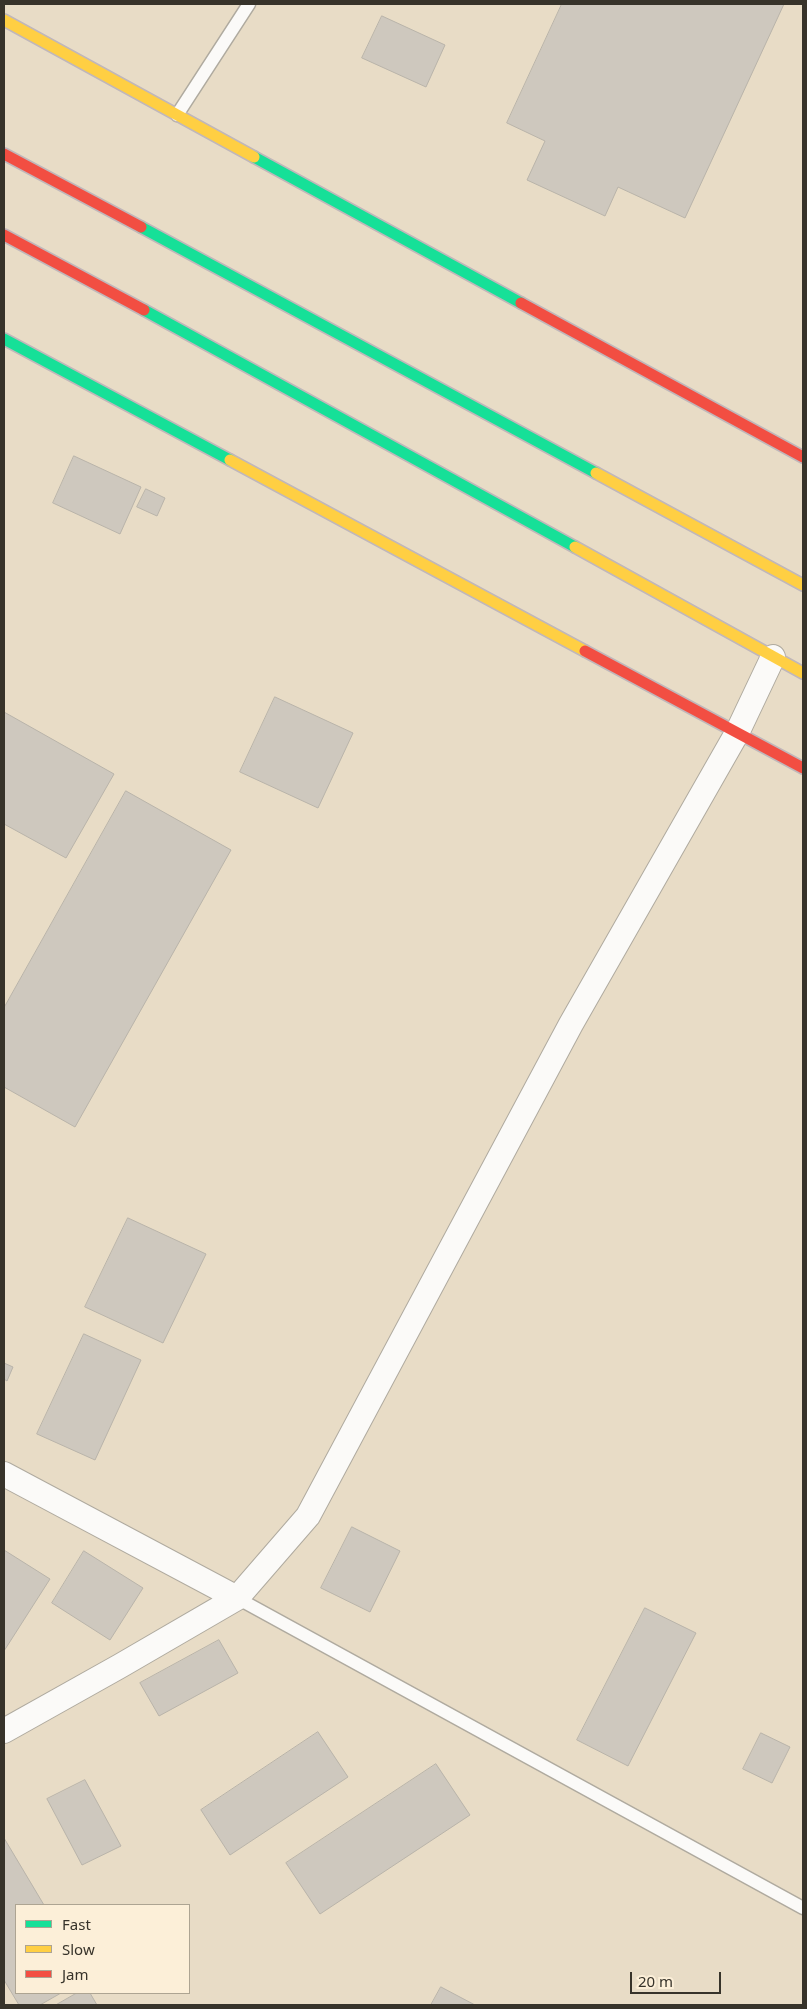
<!DOCTYPE html>
<style>
body{margin:0}
#map{position:relative;width:807px;height:2009px;overflow:hidden;background:#e7e0d3;font-family:"Noto Sans",sans-serif}
canvas{display:block}
.frame{position:absolute;inset:0;border:5px solid #37332a;pointer-events:none}
.legend{position:absolute;left:15px;top:1904px;width:175px;height:90px;box-sizing:border-box;background:#fcefd8;border:1px solid #ada492;margin:0;padding:6px 9px;list-style:none;font-size:15px;color:#37332a}
.legend li{display:flex;align-items:center;gap:10px;height:25px}
.legend b{width:25px;border:1px solid #ada492}
.scale{position:absolute;left:630px;top:1972px;width:91px;height:22px;box-sizing:border-box;border:2px solid #37332a;border-top:0;padding-left:6px;font-size:15px;line-height:18px;white-space:nowrap;color:#37332a;-webkit-text-stroke:4px #fcefd8;paint-order:stroke}
</style>
<div id="map">
<canvas width="807" height="2009"></canvas>
<div class="frame"></div>
<ul class="legend">
<li><b style="height:6px;background:#16e098"></b>Fast</li>
<li><b style="height:6px;background:#ffcf43"></b>Slow</li>
<li><b style="height:6px;background:#f24e42"></b>Jam</li>
</ul>
<div class="scale">20 m</div>
</div>
<script>
const context = document.querySelector('canvas').getContext('2d');
context.lineJoin = 'round';
function paint(path, color) { context.fillStyle = color; context.fill(path, 'evenodd'); }
function strokePath(path, color, width, dash) { context.strokeStyle = color; context.lineWidth = width; context.lineCap = dash ? 'butt' : 'round'; context.setLineDash(dash || []); context.stroke(path); }
const built = new Path2D(`
 M 4,4 L 803,4 L 803,2005 L 4,2005 ZM 16,1905 L 189,1905 L 189,1993 L 16,1993 Z`);
const building = new Path2D(`
 M 562,4 L 784,4 L 685,218 L 618,187 L 605,216 L 527,180 L 545,141 L 507,123 Z
 M 382,16 L 445,45 L 426,87 L 362,58 Z
 M 74,456 L 141,487 L 120,534 L 53,503 Z
 M 146,489 L 165,498 L 157,516 L 137,507 Z
 M 275,697 L 353,733 L 318,808 L 240,772 Z
 M 4,712 L 114,774 L 66,858 L 4,824 Z
 M 126,791 L 231,850 L 75,1127 L 4,1087 L 4,1008 Z
 M 128,1218 L 206,1254 L 163,1343 L 85,1307 Z
 M 84,1334 L 141,1360 L 95,1460 L 37,1434 Z
 M 4,1363 L 13,1367 L 7,1381 L 4,1379 Z
 M 352,1527 L 400,1551 L 370,1612 L 321,1588 Z
 M 4,1550 L 50,1579 L 4,1651 Z
 M 84,1551 L 143,1588 L 110,1640 L 52,1603 Z
 M 645,1608 L 696,1633 L 628,1766 L 577,1740 Z
 M 219,1640 L 238,1673 L 159,1716 L 140,1683 Z
 M 318,1732 L 348,1777 L 230,1855 L 201,1810 Z
 M 761,1733 L 790,1747 L 772,1783 L 743,1769 Z
 M 436,1764 L 470,1815 L 320,1914 L 286,1863 Z
 M 85,1780 L 121,1846 L 82,1865 L 47,1799 Z
 M 4,1838 L 44,1905 L 16,1905 L 16,1993 L 61,1993 L 40,2005 L 19,2005 L 4,1980 Z
 M 441,1987 L 475,2005 L 431,2005 Z
 M 77,1993 L 90,1993 L 97,2005 L 56,2005 Z`);
const lane = new Path2D(`
 M 177,115 L 249,4
 M 237,1598 L 803,1908`);
const street = new Path2D(`
 M 4,1474 L 237,1598
 M 4,1731 L 120,1666 L 237,1598 L 308,1516 L 571,1024 L 737,733 L 773,657`);
const fast = new Path2D(`
 M 254,157 L 521,303
 M 141,227 L 596,473
 M 144,310 L 575,547
 M 4,339 L 230,460`);
const slow = new Path2D(`
 M 4,20 L 254,157
 M 230,460 L 585,651
 M 596,473 L 803,585
 M 575,547 L 803,673`);
const jam = new Path2D(`
 M 4,154 L 141,227
 M 4,235 L 144,310
 M 521,303 L 803,457
 M 585,651 L 803,768`);
paint(built, '#e8dcc6');
paint(building, '#cec8be');
strokePath(building, '#b9b4aa', 1);
strokePath(lane, '#afaa9f', 15);
strokePath(street, '#afaa9f', 26);
strokePath(fast, '#c0b7ba', 14);
strokePath(slow, '#c0b7ba', 14);
strokePath(jam, '#c0b7ba', 14);
strokePath(lane, '#fbfaf8', 12);
strokePath(street, '#fbfaf8', 24);
strokePath(fast, '#16e098', 11);
strokePath(slow, '#ffcf43', 11);
strokePath(jam, '#f24e42', 11);
</script>
